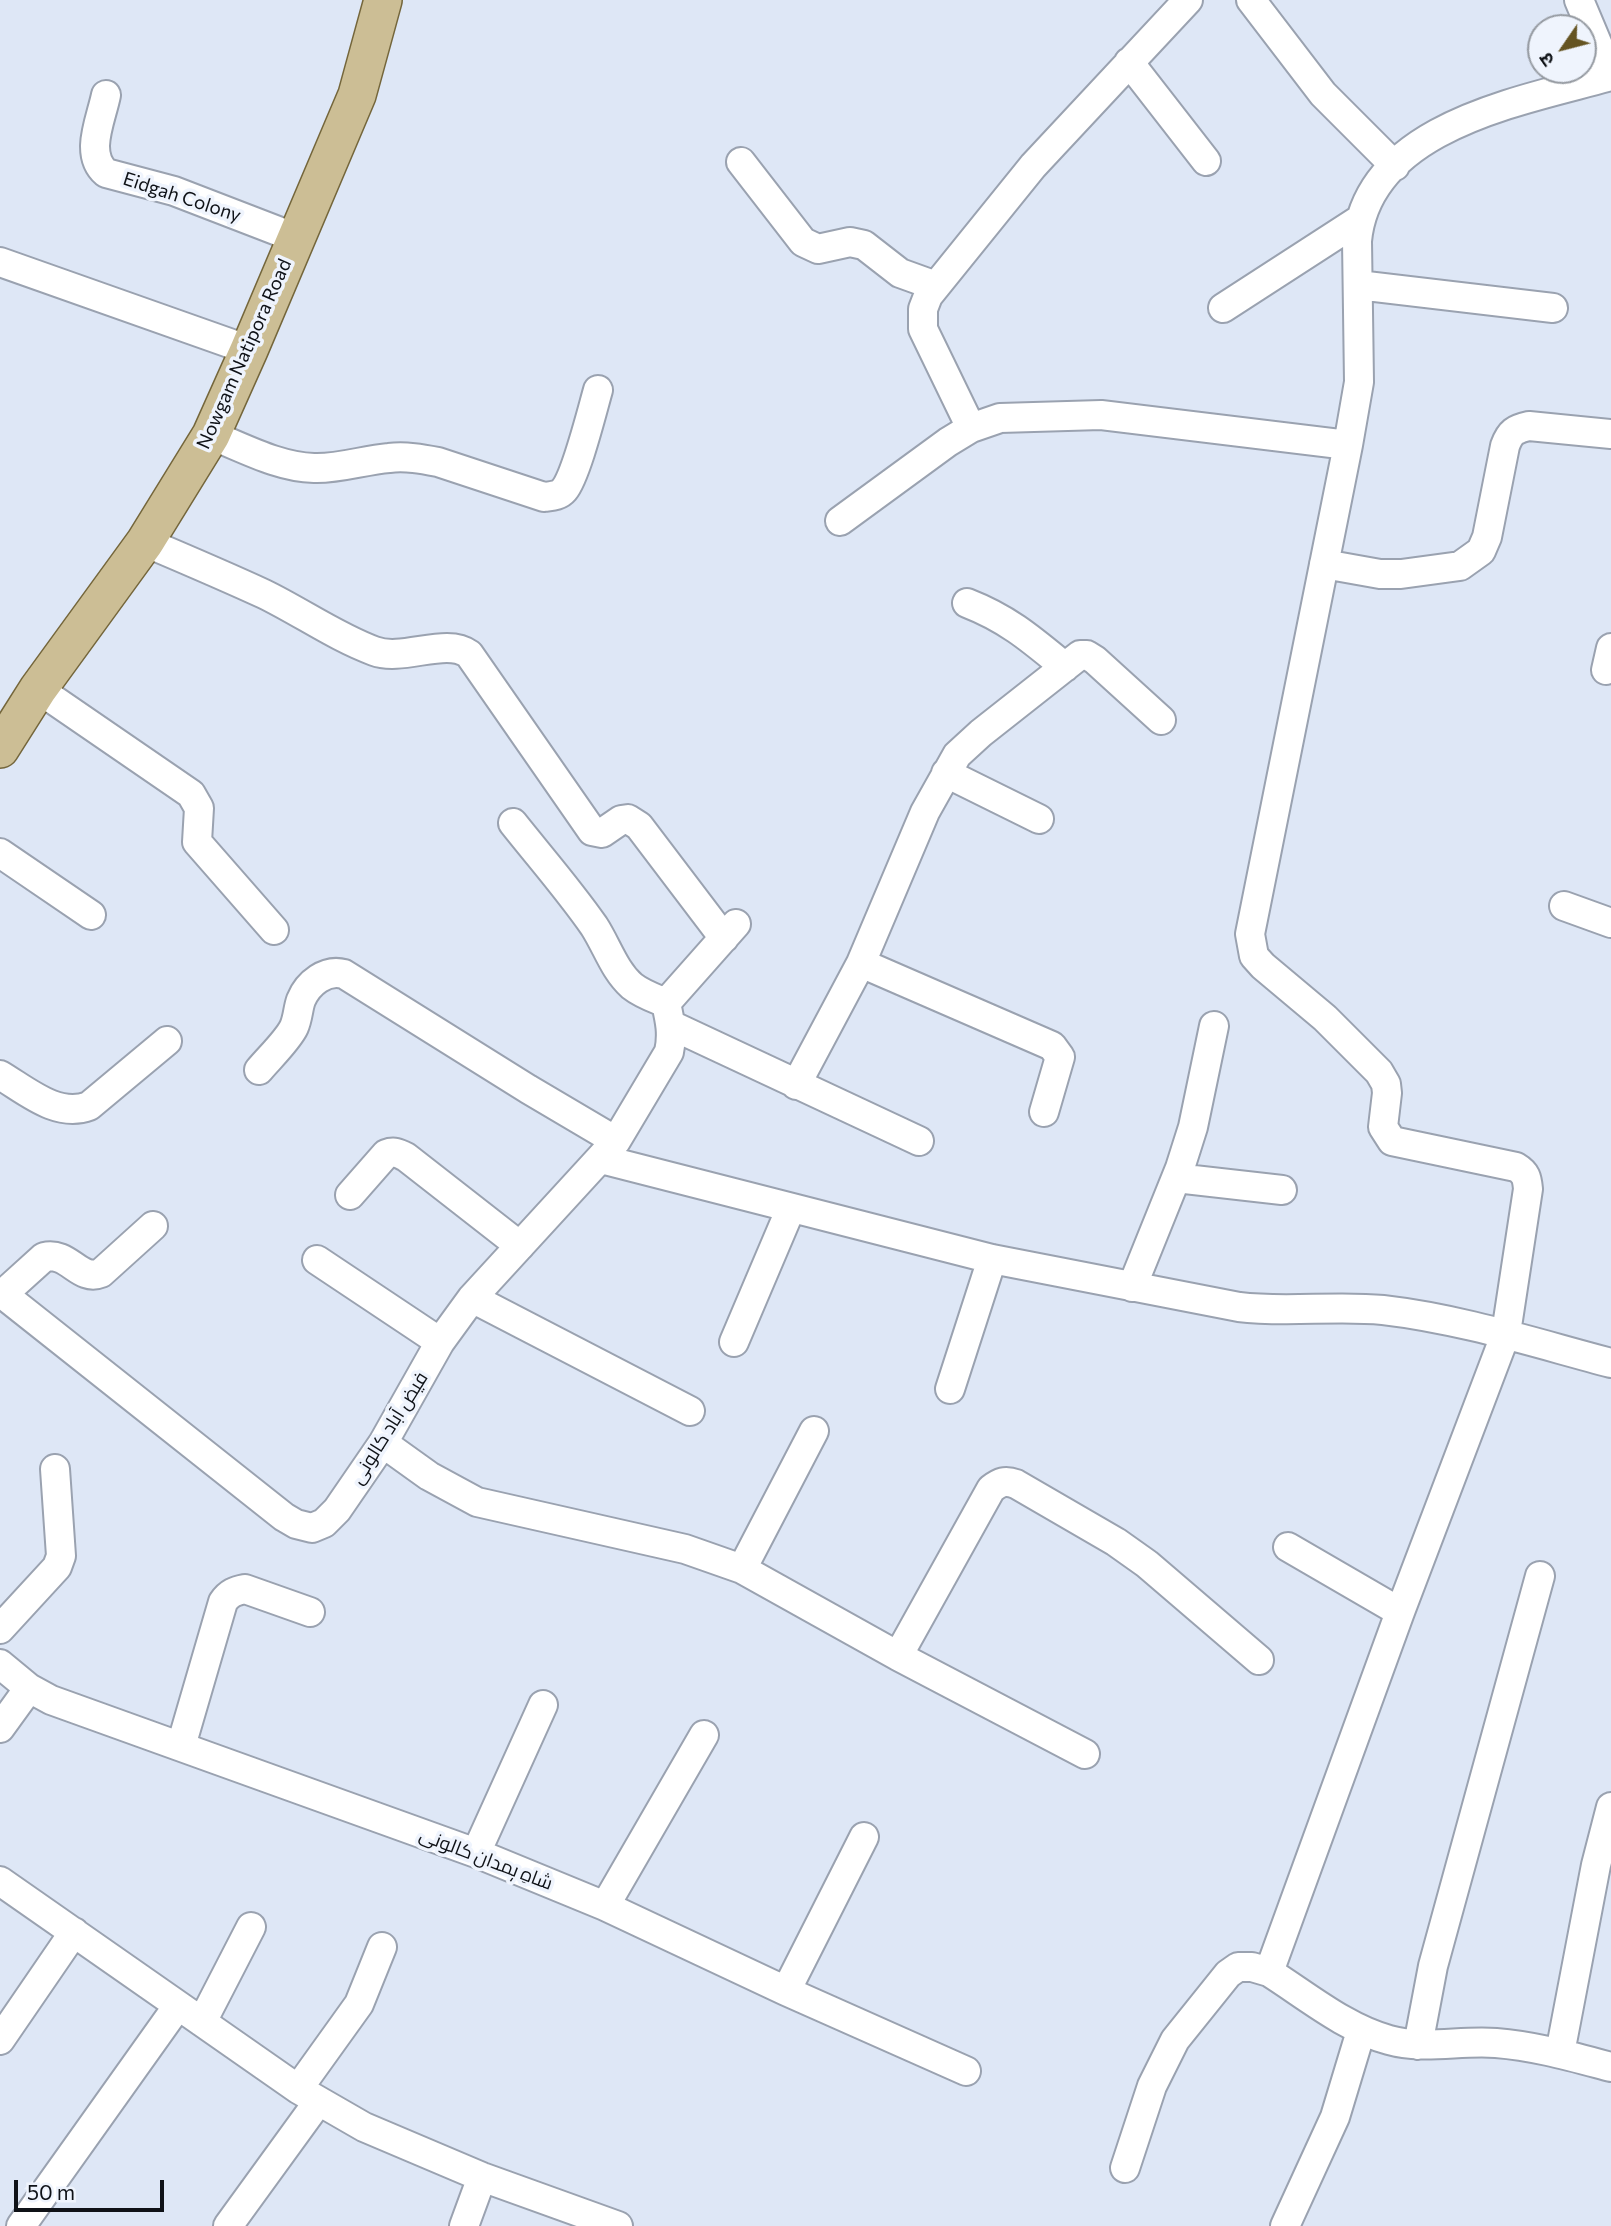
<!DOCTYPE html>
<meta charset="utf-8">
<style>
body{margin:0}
#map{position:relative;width:1611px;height:2226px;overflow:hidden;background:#dee7f6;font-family:Commissioner,"Noto Sans Devanagari",sans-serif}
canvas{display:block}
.north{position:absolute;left:1527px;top:14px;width:70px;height:70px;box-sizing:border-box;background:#eff4fd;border:2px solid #959aa1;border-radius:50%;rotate:235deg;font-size:19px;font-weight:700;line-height:28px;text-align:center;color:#0f1217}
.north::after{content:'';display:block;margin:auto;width:24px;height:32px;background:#655422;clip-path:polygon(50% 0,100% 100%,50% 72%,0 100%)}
.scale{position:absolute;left:14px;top:2180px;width:150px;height:32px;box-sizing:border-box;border:4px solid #0f1217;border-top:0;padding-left:9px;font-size:21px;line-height:24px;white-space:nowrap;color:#0f1217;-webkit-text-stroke:5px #eff4fd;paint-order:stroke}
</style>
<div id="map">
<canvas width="1611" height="2226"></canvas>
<div class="north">उ</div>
<div class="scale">50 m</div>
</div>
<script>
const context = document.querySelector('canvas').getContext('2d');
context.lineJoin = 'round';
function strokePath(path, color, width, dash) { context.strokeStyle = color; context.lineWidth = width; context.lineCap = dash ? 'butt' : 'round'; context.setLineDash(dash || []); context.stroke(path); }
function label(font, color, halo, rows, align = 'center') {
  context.font = font + ' Commissioner,Cairo,sans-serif'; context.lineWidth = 7; context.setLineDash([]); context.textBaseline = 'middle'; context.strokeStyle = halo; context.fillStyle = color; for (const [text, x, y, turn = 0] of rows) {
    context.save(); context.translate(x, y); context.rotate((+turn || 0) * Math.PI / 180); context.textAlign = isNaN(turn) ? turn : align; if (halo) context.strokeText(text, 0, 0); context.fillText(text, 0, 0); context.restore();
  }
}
const minor = new Path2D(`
 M 1251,0 L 1323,94 L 1395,166
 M 1129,62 L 1206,161
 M 106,95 C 101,120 84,154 106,173 L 174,191 L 296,238
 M 741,162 L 803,242 L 818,249 L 850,242 L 864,245 L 900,273 L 936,286
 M 0,262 L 249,350
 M 1358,285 L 1553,308
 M 1223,308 L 1359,220
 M 971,428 L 923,329 L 923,309 L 928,296 L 1033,166 L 1188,0
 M 211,435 C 244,448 278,467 314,468 C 339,469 364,460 389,458 C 406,456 422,459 438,462 L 544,497 C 551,496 559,496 564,490 C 576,476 592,411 598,390
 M 840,521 L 948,442 L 971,428 L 1000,418 L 1101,415 L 1348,445
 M 145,542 C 185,559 225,576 264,594 C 301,612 336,637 374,651 C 403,662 446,637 469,654 L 592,831 L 602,833 L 621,820 L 628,819 L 639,826 L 724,938
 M 1324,564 L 1380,574 L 1401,574 L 1460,566 L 1481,551 L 1487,537 L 1505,446 C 1510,432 1515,429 1529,426 L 1611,434
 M 967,603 C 1008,619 1031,639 1065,667
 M 1606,670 L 1611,648
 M 38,689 L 191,794 L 199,808 L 197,842 L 274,930
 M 946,773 L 1039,819
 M 513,823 C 540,857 569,890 594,926 C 607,946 614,970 632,986 C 642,994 654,998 666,1003
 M 0,853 L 91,915
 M 1564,906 L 1611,923
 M 861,963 L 1052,1046 L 1060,1057 L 1044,1112
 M 666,1003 L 736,924
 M 671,1025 L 919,1141
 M 259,1070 C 269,1058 288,1040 294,1027 C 298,1018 298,1008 301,1000 C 308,983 326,969 344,974 L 528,1089 L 616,1141
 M 0,1075 C 27,1091 57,1118 89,1106 L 167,1041
 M 796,1085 L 861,963 L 925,812 L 957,755 L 981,733 L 1080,655 L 1087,655 L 1095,660 L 1161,720
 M 601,1159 L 992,1259 L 1239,1307 C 1287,1313 1335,1305 1383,1310 C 1461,1319 1535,1343 1611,1363
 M 1176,1178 L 1282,1190
 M 350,1195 L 386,1154 C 394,1151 398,1153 406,1157 L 520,1246
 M 317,1260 L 440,1342
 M 1132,1287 L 1180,1168 L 1193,1127 L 1214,1026
 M 0,1292 L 284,1517 L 296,1524 L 312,1528 L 324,1523 L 337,1510 L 383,1443 L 440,1342 L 472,1298 L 616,1141 L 669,1052 C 673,1034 670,1021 666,1003
 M 3,1294 L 44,1257 C 69,1251 79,1282 101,1273 L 153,1226
 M 472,1298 L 690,1411
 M 734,1342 L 791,1208
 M 950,1389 L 992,1259
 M 383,1443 L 429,1476 L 477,1502 L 685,1549 L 742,1569 L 898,1656 L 1085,1754
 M 1288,1547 L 1400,1612
 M 742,1569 L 814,1431
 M 0,1629 L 57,1567 L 61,1556 L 55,1469
 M 898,1656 L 991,1489 C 1000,1482 1005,1480 1016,1484 L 1116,1542 L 1147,1564 L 1259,1660
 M 0,1664 L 29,1688 L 51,1700 L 476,1853 L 605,1906 L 786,1991 L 966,2071
 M 0,1728 L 29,1688
 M 181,1746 L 223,1602 C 229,1593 235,1591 245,1589 L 310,1612
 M 476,1853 L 543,1705
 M 0,1881 L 298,2089 L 364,2127 L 482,2177 L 618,2226
 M 605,1906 L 704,1735
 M 1269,1972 L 1400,1612 L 1506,1333 L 1528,1189 C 1527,1178 1526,1173 1516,1167 L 1392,1141 L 1383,1127 L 1387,1093 L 1386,1084 L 1379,1072 L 1325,1018 L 1263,966 L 1254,956 L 1250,934 L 1348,445 L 1359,382 L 1357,241 C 1368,126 1522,101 1611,76 L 1579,0
 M 786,1991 L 864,1837
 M 202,2022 L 251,1927
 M 0,2040 L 74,1932
 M 1418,2045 L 1433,1966 L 1540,1576
 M 1560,2053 L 1596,1865 L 1611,1807
 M 298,2089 L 359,2004 L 382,1947
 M 1125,2168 L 1152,2086 L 1175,2040 L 1228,1974 L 1238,1967 L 1252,1967 L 1269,1972 C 1307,1996 1345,2028 1389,2040 C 1424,2050 1460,2040 1496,2043 C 1535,2046 1573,2057 1611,2067
 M 21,2226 L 177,2007
 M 228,2226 L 318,2102
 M 464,2226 L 482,2177
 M 1285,2226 L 1335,2117 L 1361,2031`);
const major = new Path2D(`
 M 0,749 L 38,689 L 145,542 L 211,435 L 249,350 L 357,95 L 383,0`);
const streetNames = [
 ["Eidgah Colony",182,197,18],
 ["Nowgam Natipora Road",244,354,-66],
 ["فیض آباد کالونی",389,1428,-58],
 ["شاہِ ہمدان کالونی",486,1859,21]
];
strokePath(minor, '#9aa2b0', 32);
strokePath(major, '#74663b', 40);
strokePath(minor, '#fff', 28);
strokePath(major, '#ccbe95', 37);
label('19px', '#0f1217', '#eff4fd', streetNames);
</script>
